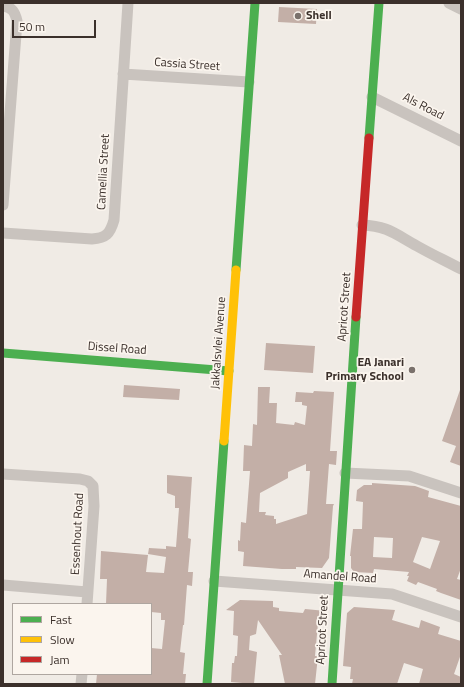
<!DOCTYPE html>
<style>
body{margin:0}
#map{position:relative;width:464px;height:687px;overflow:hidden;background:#f0ebe5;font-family:"Titillium Web",sans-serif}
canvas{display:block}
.frame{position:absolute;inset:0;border:4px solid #3b302b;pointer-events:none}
.legend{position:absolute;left:12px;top:603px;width:140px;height:72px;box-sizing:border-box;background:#fbf5ee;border:1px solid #aea6a0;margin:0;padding:5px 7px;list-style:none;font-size:12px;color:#3b302b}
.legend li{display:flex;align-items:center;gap:8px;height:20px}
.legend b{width:20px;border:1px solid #aea6a0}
.scale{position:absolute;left:12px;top:20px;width:84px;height:18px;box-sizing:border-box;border:2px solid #3b302b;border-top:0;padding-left:5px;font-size:12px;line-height:14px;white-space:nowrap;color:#3b302b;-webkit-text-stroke:3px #fbf5ee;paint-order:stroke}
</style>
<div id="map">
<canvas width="464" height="687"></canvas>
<div class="frame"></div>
<ul class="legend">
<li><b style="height:5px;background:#4caf50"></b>Fast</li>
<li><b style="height:5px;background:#ffc107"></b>Slow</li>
<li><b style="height:5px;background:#c62828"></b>Jam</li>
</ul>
<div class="scale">50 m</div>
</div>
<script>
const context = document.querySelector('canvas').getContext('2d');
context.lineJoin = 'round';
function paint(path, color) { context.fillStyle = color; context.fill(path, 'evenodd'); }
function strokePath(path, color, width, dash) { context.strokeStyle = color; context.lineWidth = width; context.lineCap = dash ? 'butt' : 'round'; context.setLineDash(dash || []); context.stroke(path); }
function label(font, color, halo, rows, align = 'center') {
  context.font = font + ' "Titillium Web",sans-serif'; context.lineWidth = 3.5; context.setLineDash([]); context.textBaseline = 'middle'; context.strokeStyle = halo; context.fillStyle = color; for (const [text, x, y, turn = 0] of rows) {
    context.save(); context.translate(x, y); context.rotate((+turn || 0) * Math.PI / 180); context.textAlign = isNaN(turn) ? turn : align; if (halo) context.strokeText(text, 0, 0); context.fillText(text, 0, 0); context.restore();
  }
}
const building = new Path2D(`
 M 279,7 L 317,9 L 316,24 L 278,22 Z
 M 266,343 L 315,346 L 313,373 L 264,370 Z
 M 124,385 L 180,389 L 179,400 L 123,397 Z
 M 258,387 L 270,387 L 269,403 L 277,403 L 276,423 L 294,425 L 295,422 L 305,425 L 307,406 L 302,405 L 302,402 L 295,402 L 296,392 L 313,393 L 314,391 L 334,392 L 330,451 L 337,451 L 336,465 L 329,464 L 326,504 L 334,504 L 333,506 L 329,558 L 322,568 L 296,567 L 296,569 L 282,569 L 243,566 L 244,552 L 238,551 L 238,540 L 240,541 L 241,522 L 246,523 L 250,471 L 243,471 L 244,445 L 252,446 L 253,424 L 257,425 ZM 306,464 L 306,471 L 310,471 L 307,514 L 276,524 L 276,519 L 274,519 L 274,516 L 265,515 L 266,512 L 259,512 L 260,493 L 288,478 L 288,472 Z
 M 460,390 L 461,390 L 460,436 L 461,436 L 461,466 L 450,462 L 456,446 L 442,441 Z
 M 167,475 L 192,477 L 188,538 L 191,539 L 188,572 L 193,572 L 192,586 L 187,585 L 184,625 L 183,625 L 180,652 L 185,653 L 183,674 L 186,674 L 185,684 L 96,684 L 97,674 L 151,674 L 151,648 L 162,649 L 165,620 L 161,620 L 161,613 L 151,612 L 151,604 L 106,604 L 107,579 L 100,579 L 101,551 L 148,555 L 146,572 L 164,573 L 166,557 L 148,554 L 149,548 L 166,549 L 166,546 L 176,547 L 179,508 L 175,508 L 175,496 L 167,493 Z
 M 372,483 L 415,486 L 429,491 L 428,497 L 461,506 L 461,568 L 457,579 L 461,580 L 461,600 L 441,593 L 436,591 L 437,589 L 418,582 L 416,585 L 407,581 L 409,576 L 407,576 L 409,572 L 374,569 L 373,573 L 354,572 L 351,568 L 351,556 L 350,556 L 353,529 L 362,529 L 363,502 L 356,501 L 357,490 L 364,485 L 372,485 ZM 374,537 L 393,538 L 392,558 L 373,557 ZM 422,537 L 440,541 L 430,569 L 413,562 Z
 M 240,600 L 273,601 L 273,607 L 279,608 L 279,611 L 303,613 L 305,609 L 326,611 L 325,621 L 320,620 L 320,623 L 318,623 L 315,656 L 318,656 L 315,684 L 285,684 L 279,655 L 282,655 L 258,620 L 256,634 L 250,636 L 249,650 L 257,652 L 254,684 L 231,682 L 232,663 L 234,663 L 235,656 L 237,656 L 238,636 L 233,635 L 234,611 L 226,610 Z
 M 354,607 L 395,610 L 392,620 L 419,628 L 421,620 L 440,627 L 438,634 L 461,641 L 461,654 L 454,674 L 461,677 L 461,684 L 419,684 L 423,669 L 404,663 L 397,684 L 352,684 L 353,679 L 350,679 L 351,667 L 343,666 L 347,613 Z`);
const street = new Path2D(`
 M 449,3 L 461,9
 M 3,6 C 12,7 15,12 17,21 L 3,205
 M 123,74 L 249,82
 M 372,97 L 461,141
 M 362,225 C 388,226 395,234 417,246 C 431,254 446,261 461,269
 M 3,233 L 92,239 C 106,238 110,234 114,220 L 128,3
 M 345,473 L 409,476 L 461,493
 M 3,474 L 80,479 L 88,481 L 93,486 L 94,506 L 87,604
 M 214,581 L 392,594 L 461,617
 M 3,585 L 87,592
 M 81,684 L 82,674`);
const fast = new Path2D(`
 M 369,138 L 379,3
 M 236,270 L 255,3
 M 3,353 L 229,371
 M 207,684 L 224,441
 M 332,684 L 356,317`);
const slow = new Path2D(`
 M 224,441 L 236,270`);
const jam = new Path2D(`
 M 356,317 L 369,138`);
const markers = [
 [298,16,4,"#7a716c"],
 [412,370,4,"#7a716c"]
];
const poiNames = [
 ["Shell",306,16],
 ["EA Janari",404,363,"right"],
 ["Primary School",404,377,"right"]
];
const streetNames = [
 ["Cassia Street",187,65,4],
 ["Als Road",423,107,27],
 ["Camellia Street",104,172,-87],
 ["Apricot Street",345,307,-86],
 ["Jakkalsvlei Avenue",219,343,-86],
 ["Dissel Road",117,349,4],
 ["Essenhout Road",78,534,-87],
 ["Amandel Road",340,577,4],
 ["Apricot Street",323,630,-87]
];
paint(building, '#c3afa7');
strokePath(street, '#c9c3be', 11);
strokePath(fast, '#4caf50', 9);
strokePath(slow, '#ffc107', 9);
strokePath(jam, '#c62828', 9);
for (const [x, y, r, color] of markers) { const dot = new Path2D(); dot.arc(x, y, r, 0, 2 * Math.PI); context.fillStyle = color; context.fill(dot); strokePath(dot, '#fbf5ee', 1.5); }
label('bold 12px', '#3b302b', '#fbf5ee', poiNames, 'left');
label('12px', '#3b302b', '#fbf5ee', streetNames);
</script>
